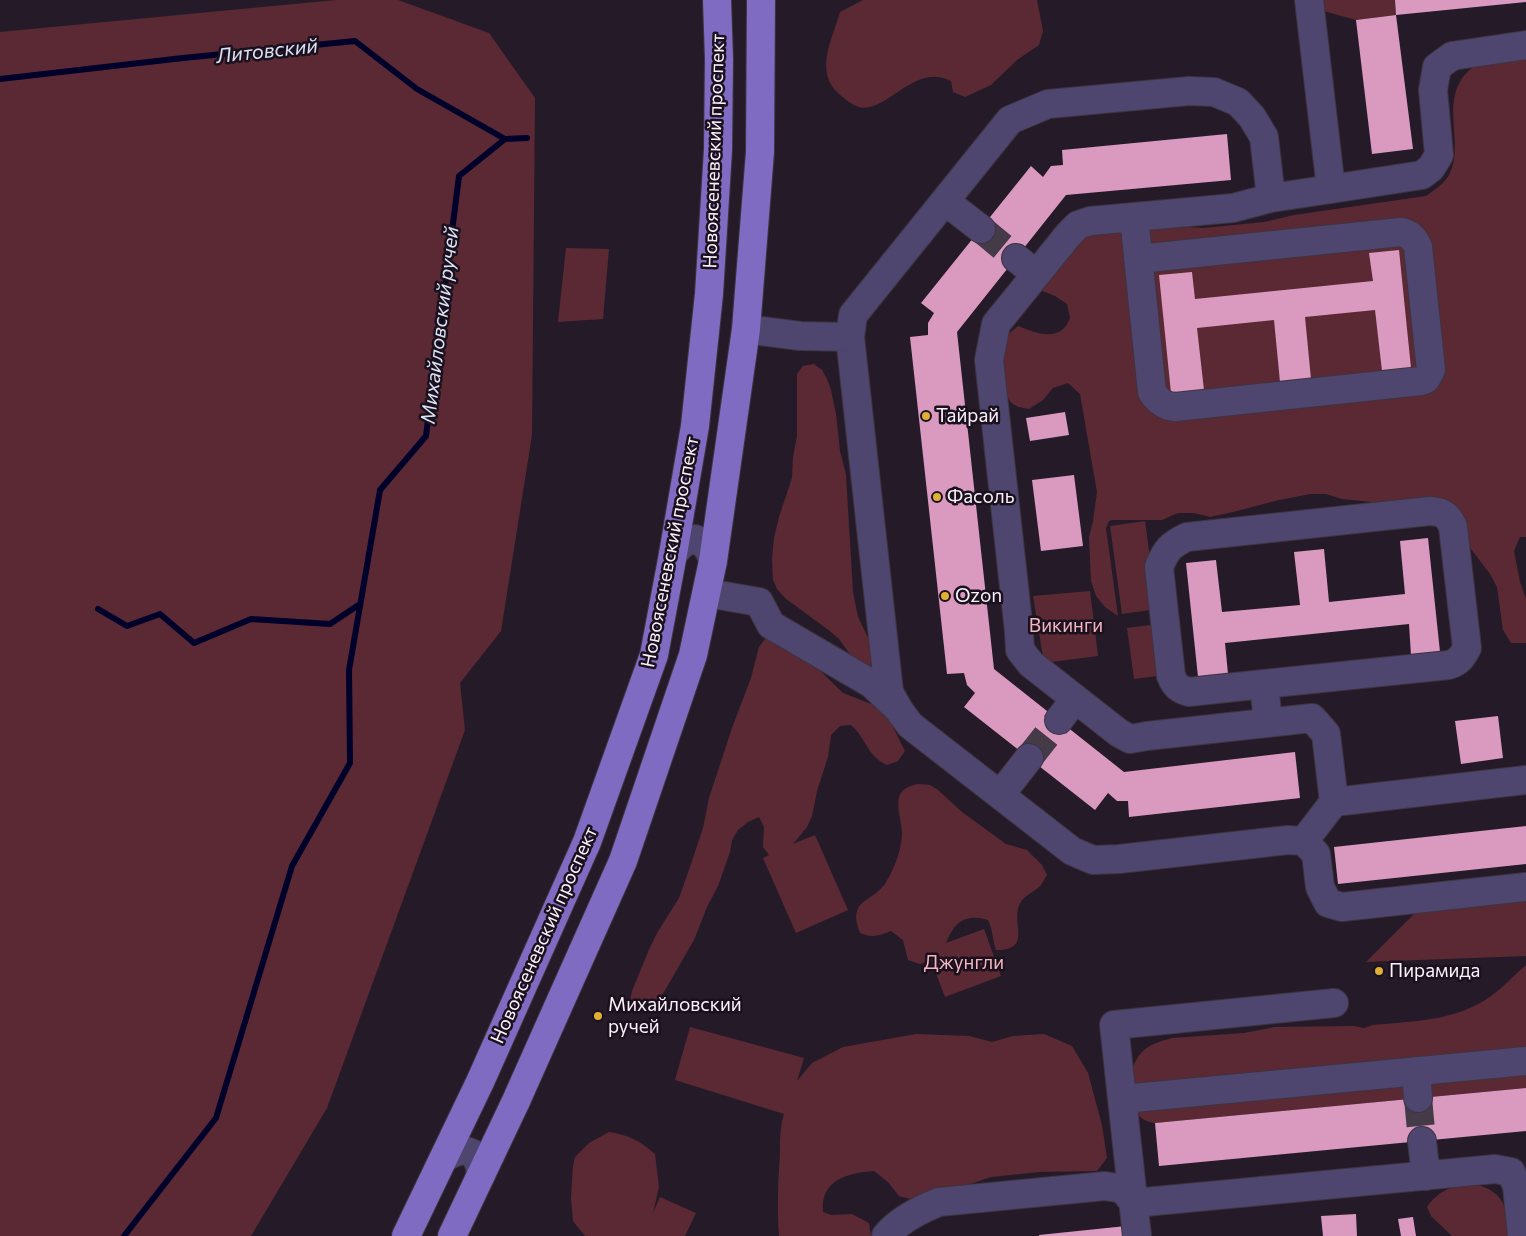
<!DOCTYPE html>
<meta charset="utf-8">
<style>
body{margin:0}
canvas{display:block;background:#251a28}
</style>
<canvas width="1526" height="1236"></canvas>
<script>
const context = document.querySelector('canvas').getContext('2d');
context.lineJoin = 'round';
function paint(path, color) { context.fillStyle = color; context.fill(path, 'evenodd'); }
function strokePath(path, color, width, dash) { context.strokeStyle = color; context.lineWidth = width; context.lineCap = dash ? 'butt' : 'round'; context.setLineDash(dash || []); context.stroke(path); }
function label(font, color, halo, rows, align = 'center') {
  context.font = font + ' Commissioner,sans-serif'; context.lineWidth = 5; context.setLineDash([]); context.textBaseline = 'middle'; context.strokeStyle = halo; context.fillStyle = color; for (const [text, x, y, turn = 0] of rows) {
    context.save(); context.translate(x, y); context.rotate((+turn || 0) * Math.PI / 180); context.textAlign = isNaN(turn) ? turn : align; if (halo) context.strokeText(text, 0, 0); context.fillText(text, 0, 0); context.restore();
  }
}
const green = new Path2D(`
 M 336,0 L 398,0 L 489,33 L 535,98 L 532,435 L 501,631 L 460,683 L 465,730 L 327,1108 L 251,1236 L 0,1236 L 0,32 Z
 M 863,0 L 1037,0 L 1043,31 L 1039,45 L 1017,60 L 991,85 L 965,97 L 953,92 L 951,81 C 914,62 887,114 859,107 C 852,105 845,99 839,94 C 814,72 832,40 840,12 Z
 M 1316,0 L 1395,0 L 1396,15 L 1356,20 L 1320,10 Z
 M 1526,45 L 1526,537 L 1520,537 L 1514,551 L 1520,582 L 1526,599 L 1526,643 L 1511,643 L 1503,630 L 1497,587 L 1490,574 L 1471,549 L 1457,523 L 1381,503 L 1342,499 L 1326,494 L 1310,494 L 1279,500 L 1233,512 L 1210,517 L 1194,513 L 1178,513 L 1162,520 L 1112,520 L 1109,521 L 1106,528 L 1118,616 L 1105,607 L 1096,596 L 1091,581 L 1089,537 L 1093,521 L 1097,492 L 1080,394 L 1068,383 L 1053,388 L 1043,400 L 1029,409 C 1024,408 1017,407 1013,404 C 998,393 1003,352 1007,335 L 1018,326 C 1031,331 1051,340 1063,329 C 1066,327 1068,322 1070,318 L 1067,304 L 1055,296 L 1040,290 L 1043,276 L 1084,237 L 1098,233 L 1188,227 L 1203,228 L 1264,222 L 1294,215 L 1426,196 C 1434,190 1444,184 1449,175 C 1467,142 1435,97 1473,67 C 1483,60 1513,50 1526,45 Z
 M 566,248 L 609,249 L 603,319 L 558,322 Z
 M 814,364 L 822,370 L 827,379 L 831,390 L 836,414 L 840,451 L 846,475 L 853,592 L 858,617 L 873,648 L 875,671 L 852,657 L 839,639 L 831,632 L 785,598 L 777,589 L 773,580 L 772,559 L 774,538 L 779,517 L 792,478 L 793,457 L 797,436 L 797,374 L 803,366 Z
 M 1145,521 L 1157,609 L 1122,614 L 1110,526 Z
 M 1090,591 L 1098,656 L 1044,663 L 1033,596 Z
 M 1158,624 L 1165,675 L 1134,679 L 1127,628 Z
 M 775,634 L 808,659 L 843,693 L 874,705 L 883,713 L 890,721 L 905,751 L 898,761 L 887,765 C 866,755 867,739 851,725 L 840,726 L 831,735 L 828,757 L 817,791 L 812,816 L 807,827 L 793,844 L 815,835 L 848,910 L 796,933 L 763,858 L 769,855 L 763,847 L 764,827 L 759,817 L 748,822 L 738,830 L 732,840 L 730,852 L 718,886 L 707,907 L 694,940 L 664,992 L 657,1001 L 648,1008 L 637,1010 L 630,1001 L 632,991 L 648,952 L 657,933 L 679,898 L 690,867 L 703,828 L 709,798 L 732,728 L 751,678 L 759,647 L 765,639 Z
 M 918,784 L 930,785 L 938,790 L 962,812 L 1006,844 L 1027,850 L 1042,865 L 1047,875 C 1045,878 1043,882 1041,885 C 1036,891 1027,894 1022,900 C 1007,920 1036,950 996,950 C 992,939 993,930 988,920 C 965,913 954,922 946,943 L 984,929 L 1001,976 L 945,997 L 931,960 L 920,964 L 908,960 L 903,940 L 891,931 C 879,936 872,938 860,933 C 847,899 871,903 885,884 C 890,876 895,865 898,856 C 900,849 902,841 902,833 C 901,811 888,789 918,784 Z
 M 1526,902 L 1526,956 L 1366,962 L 1416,912 L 1465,903 Z
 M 1526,965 L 1526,1088 L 1155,1123 C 1123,1120 1124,1069 1143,1051 C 1150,1044 1162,1041 1172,1038 L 1244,1033 L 1275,1027 L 1354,1026 L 1364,1028 L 1373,1025 C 1414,1021 1457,1021 1491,996 C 1504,987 1514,975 1526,965 Z
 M 690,1027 L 804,1058 L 797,1081 L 812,1063 L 843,1047 L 916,1034 L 969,1036 L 992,1042 L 1013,1036 L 1044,1034 L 1072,1046 L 1088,1073 L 1102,1125 L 1107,1158 L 1097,1171 L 1039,1172 L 991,1177 L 944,1193 L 914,1200 L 899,1196 L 888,1182 L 874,1171 C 847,1173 820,1180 823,1212 L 831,1215 L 852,1214 L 869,1223 L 871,1236 L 779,1236 C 777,1208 778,1181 780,1153 C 780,1140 780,1126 784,1114 L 675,1080 Z
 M 609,1132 C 629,1135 640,1141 655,1154 L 659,1187 L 653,1213 L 660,1197 L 696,1213 L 685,1236 L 585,1236 L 573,1221 L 571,1198 L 573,1166 L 575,1157 L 589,1143 Z
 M 1470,1183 C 1504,1190 1506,1205 1511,1236 L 1452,1236 L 1431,1216 L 1427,1207 C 1437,1192 1452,1185 1470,1183 Z`);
const stream = new Path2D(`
 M 0,79 L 183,58 L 355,41 L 417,89 L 505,139
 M 505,139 L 527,138
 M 98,609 L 127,626 L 160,614 L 194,643 L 251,619 L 330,624 L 360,604
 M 124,1236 L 216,1118 L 292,866 L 350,763 L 349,670 L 380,490 L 426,436 L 459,176 L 505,139`);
const building = new Path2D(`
 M 1395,0 L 1526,0 L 1526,2 L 1396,15 Z
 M 1396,15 L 1413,149 L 1372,154 L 1356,20 Z
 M 1227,134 L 1231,180 L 1066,195 L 957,332 L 994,669 L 1124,772 L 1295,752 L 1300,798 L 1129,817 L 1128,801 L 1117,801 L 1108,793 L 1095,810 L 964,707 L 975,693 L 967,685 L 964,673 L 947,674 L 910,337 L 928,335 L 928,323 L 934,313 L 921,303 L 1031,166 L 1043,177 L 1051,166 L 1063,165 L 1062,150 Z
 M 1399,250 L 1411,368 L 1382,371 L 1375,310 L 1305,317 L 1311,379 L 1280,382 L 1274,320 L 1197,328 L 1204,390 L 1171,393 L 1159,275 L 1192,272 L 1195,299 L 1373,281 L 1369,253 Z
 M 1065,412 L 1069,435 L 1030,441 L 1026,418 Z
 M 1074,475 L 1083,546 L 1041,551 L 1032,480 Z
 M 1428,538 L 1440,652 L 1411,655 L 1409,624 L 1225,643 L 1228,674 L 1198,677 L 1186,563 L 1216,560 L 1222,612 L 1300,605 L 1294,552 L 1324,549 L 1329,602 L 1405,594 L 1400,541 Z
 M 1498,716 L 1503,758 L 1461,764 L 1455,721 Z
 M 1526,826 L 1526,864 L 1338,884 L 1334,847 Z
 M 1526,1088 L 1526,1131 L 1159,1166 L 1155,1123 Z
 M 1356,1214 L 1357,1236 L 1323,1236 L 1321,1216 Z
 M 1413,1217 L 1416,1236 L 1401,1236 L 1398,1219 Z
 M 1126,1226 L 1127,1236 L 1039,1236 L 1039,1235 Z`);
const minorTunnel = new Path2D(`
 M 981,229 L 1016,258
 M 1029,758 L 1059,720
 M 1418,1098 L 1422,1141`);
const minor = new Path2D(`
 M 1309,0 L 1331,189 L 1422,175 L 1431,168 L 1439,155 L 1433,90 L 1437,67 L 1452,56 L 1526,45
 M 1271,198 L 1264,137 L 1252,117 L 1238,102 L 1214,92 L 1189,91 L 1048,104 L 1010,120 L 853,315 L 850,337 L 889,692 L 899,710 L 910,725 L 1072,851 L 1093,860 L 1119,859 L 1288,840 L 1304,841 L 1316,854 L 1320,887 L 1328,903 L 1342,907 L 1526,887
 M 945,201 L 981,229
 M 1134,217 L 1152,392 C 1158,401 1164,406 1175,407 L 1421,381 L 1426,379 L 1431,370 L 1418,247 C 1414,238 1410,234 1401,232 L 1138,259
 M 1016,258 L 1036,274
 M 746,329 L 800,336 L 850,337
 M 673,554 L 683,543 L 695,539 C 706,543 710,550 713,561
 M 707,593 L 759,602 L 771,625 L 872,684 L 896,707
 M 1264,684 L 1449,665 C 1459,662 1462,657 1467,648 L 1453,527 C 1448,515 1443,512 1430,511 L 1187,537 C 1170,545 1166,550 1159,567 L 1171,676 C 1175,686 1179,689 1189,692 L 1264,684 L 1268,722
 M 1059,720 L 1075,699
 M 1000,795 L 1029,758
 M 1334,802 L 1526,780
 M 1304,841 L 1334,802 L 1326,734 L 1312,718 L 1147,736 L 1130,739 L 1119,733 L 1031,664 L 1020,650 L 1019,632 L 989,360 L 996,324 L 1069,234 L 1078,225 L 1090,221 L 1233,208 L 1271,198 L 1331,189
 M 1416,1071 L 1418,1098
 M 1123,1099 L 1526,1061
 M 1422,1141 L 1426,1176
 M 443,1159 C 462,1145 479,1148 481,1175
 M 1134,1203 L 1495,1169 L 1511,1172 L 1517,1186 L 1522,1236
 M 886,1236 C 899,1220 919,1210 939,1202 L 1105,1186 L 1123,1189 L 1134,1203
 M 1137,1236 L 1114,1025 L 1334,1003`);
const major = new Path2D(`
 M 406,1236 L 480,1082 L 587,842 L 654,655 L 673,554 L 695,426 L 709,294 L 718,150 L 719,59 L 717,0
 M 452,1236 L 516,1101 L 623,861 L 693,655 L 713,561 L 746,329 L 760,152 L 761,0`);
const markers = [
 [926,416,5,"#e0b034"],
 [937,497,5,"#e0b034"],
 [945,596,5,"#e0b034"],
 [1379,971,5,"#e0b034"],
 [598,1016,5,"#e0b034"]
];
const streetNames = [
 ["Новоясеневский проспект",714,151,-88],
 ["Новоясеневский проспект",670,552,-79],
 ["Новоясеневский проспект",544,935,-66]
];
const poiNames = [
 ["Тайрай",936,416],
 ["Фасоль",947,497],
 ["Ozon",955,596],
 ["Пирамида",1389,971],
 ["Михайловский",608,1005],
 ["ручей",608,1027]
];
const parkNames = [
 ["Викинги",1066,626],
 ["Джунгли",964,963]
];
const waterNames = [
 ["Литовский",267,51,-6],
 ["Михайловский ручей",440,325,-83]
];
paint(green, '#5a2933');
strokePath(stream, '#01002a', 6);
paint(building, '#da99bf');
strokePath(minorTunnel, '#453a48', 28, [28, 14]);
strokePath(minor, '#3e3441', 30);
strokePath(major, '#3e3441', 30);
strokePath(minor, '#4e466f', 28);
strokePath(major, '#7f6bc1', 28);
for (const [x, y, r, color] of markers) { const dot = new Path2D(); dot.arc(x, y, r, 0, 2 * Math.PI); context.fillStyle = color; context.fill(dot); strokePath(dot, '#1b111e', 2); }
label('19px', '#f9f1fb', '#1b111e', streetNames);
label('19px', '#f9f1fb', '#1b111e', poiNames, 'left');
label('19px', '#f3b5be', '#1b111e', parkNames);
label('italic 20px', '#dae2f3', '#1b111e', waterNames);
</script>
